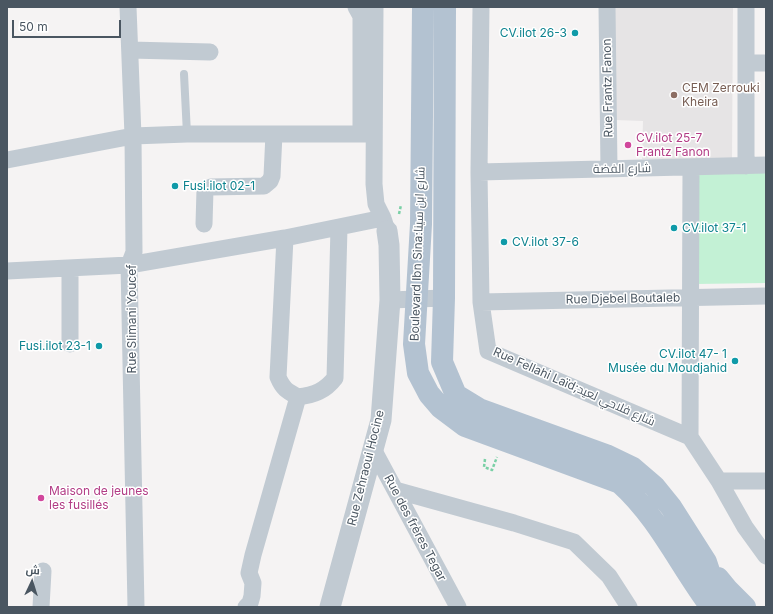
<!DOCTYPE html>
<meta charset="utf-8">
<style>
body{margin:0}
#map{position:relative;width:773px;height:614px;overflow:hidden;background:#f5f3f3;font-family:Inter,Cairo,sans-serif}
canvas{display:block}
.frame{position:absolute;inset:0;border:8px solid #4a5661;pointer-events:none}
.north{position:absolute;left:12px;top:562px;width:40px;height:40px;-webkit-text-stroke:3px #fff;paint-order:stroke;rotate:4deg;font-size:11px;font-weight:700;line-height:16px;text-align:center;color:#4a5661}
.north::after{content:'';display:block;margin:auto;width:14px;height:18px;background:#4a5661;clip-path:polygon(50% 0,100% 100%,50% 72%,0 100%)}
.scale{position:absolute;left:12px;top:20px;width:109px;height:18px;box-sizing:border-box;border:2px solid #4a5661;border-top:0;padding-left:5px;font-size:12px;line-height:14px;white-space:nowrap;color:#4a5661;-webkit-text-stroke:3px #fff;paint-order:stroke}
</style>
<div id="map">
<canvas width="773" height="614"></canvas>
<div class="frame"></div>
<div class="north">ش</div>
<div class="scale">50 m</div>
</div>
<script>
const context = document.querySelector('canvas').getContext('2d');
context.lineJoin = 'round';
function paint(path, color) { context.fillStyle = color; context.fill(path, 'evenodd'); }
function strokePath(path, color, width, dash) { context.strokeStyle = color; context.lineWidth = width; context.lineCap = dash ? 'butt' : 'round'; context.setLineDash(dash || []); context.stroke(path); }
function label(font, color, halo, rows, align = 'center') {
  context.font = font + ' Inter,Cairo,sans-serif'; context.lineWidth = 3; context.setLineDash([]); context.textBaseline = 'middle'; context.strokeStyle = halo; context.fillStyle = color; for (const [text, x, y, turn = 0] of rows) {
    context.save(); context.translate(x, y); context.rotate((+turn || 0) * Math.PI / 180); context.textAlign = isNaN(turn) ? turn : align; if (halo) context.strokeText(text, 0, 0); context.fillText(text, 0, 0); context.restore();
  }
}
const education = new Path2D(`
 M 611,7 L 733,7 L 732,159 L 642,159 L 643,121 L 615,120 L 616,70 L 611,28 Z`);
const green = new Path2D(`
 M 695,171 L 766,171 L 766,283 L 696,284 Z`);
const path = new Path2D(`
 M 399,214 L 401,205
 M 485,459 L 484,467 L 492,470 L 497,457`);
const service = new Path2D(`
 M 184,74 L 187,134`);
const minor = new Path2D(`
 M 128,7 L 133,136 L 134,252 L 129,265 L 136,607
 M 356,7 L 361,16 L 361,134
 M 375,7 L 374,184 L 376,204 L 383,218
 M 481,7 L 479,172 L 481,302 L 488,351 L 690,437 L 719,481 L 745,527 L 766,556
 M 607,7 L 609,169
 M 746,7 L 746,166
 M 130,50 L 210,52
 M 746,63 L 766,63
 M 7,160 L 133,136 L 187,134 L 373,134
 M 479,172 L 766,165
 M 204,224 L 205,190 L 211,187 L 264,186 L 270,181 L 272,176 L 274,134
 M 285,238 L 278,377 C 283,389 287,391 298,397
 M 70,268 L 70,344
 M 7,271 L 129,265 L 285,238 L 383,218 L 387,231
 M 390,300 L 444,298
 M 481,302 L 766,296
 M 690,437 L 691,167
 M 373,449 L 458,607
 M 719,481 L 766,481
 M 395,490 L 514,523 L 574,542 L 609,576 L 629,607
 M 41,607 L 43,571
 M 246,607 L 250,603 L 252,596 L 253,583 L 249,573 L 253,555 L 298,397 C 314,395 325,391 335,378 L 339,228`);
const tertiary = new Path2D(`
 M 330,607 L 381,420 L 390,300 L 389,245 L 387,231`);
const primary = new Path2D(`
 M 423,7 L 421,224 L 414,344 L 418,373 L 429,394 L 441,408 L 465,426 L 620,483 C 659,518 680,566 711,607
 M 445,7 L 444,298 L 442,362 L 456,395 L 479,409 L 606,455 L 633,468 L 654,486 L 671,507 L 706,562 L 711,577 L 723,603
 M 718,578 L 727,589 L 745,607`);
const markers = [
 [575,33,4,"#0f9aa8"],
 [674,95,4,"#8d6e63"],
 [628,145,4,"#d1479c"],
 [175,186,4,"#0f9aa8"],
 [674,228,4,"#0f9aa8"],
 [504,242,4,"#0f9aa8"],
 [99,346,4,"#0f9aa8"],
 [735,361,4,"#0f9aa8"],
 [41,498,4,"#d1479c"]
];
const cultureNames = [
 ["CV.ilot 26-3",567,33],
 ["Fusi.ilot 02-1",183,186,"left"],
 ["CV.ilot 37-1",682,228,"left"],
 ["CV.ilot 37-6",512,242,"left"],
 ["Fusi.ilot 23-1",91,346],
 ["CV.ilot 47- 1",727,354],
 ["Musée du Moudjahid",727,368]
];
const streetNames = [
 ["Rue Frantz Fanon",608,88,-91],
 ["شارع الفضة",622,169,-1],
 ["Boulevard Ibn Sina:شارع ابن سينا",418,254,-88],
 ["Rue Djebel Boutaleb",623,299,-1],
 ["Rue Slimani Youcef",132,319,-90],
 ["Rue Fellahi Laïd;شارع فلاحي لعيد",574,387,24],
 ["Rue Zehraoui Hocine",366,468,-76],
 ["Rue des frères Tegar",415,528,62]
];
const educationNames = [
 ["CEM Zerrouki",682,88],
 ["Kheira",682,102]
];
const hotelNames = [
 ["CV.ilot 25-7",636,138],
 ["Frantz Fanon",636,152],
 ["Maison de jeunes",49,491],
 ["les fusillés",49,505]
];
paint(education, '#e6e4e5');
paint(green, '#c3f1d5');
strokePath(path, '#7ad0a6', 2.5, [3, 2]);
strokePath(service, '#c1cad2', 8);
strokePath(minor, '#c1cad2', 17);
strokePath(tertiary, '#c1cad2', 21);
strokePath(primary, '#b3c2d1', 22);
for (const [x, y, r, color] of markers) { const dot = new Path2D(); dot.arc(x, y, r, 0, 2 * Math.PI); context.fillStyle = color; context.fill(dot); strokePath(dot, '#fff', 1.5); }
label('12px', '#0d838f', '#fff', cultureNames, 'right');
label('12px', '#4a5661', '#fff', streetNames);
label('12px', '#785e54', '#fff', educationNames, 'left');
label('12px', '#b23c85', '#fff', hotelNames, 'left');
</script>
